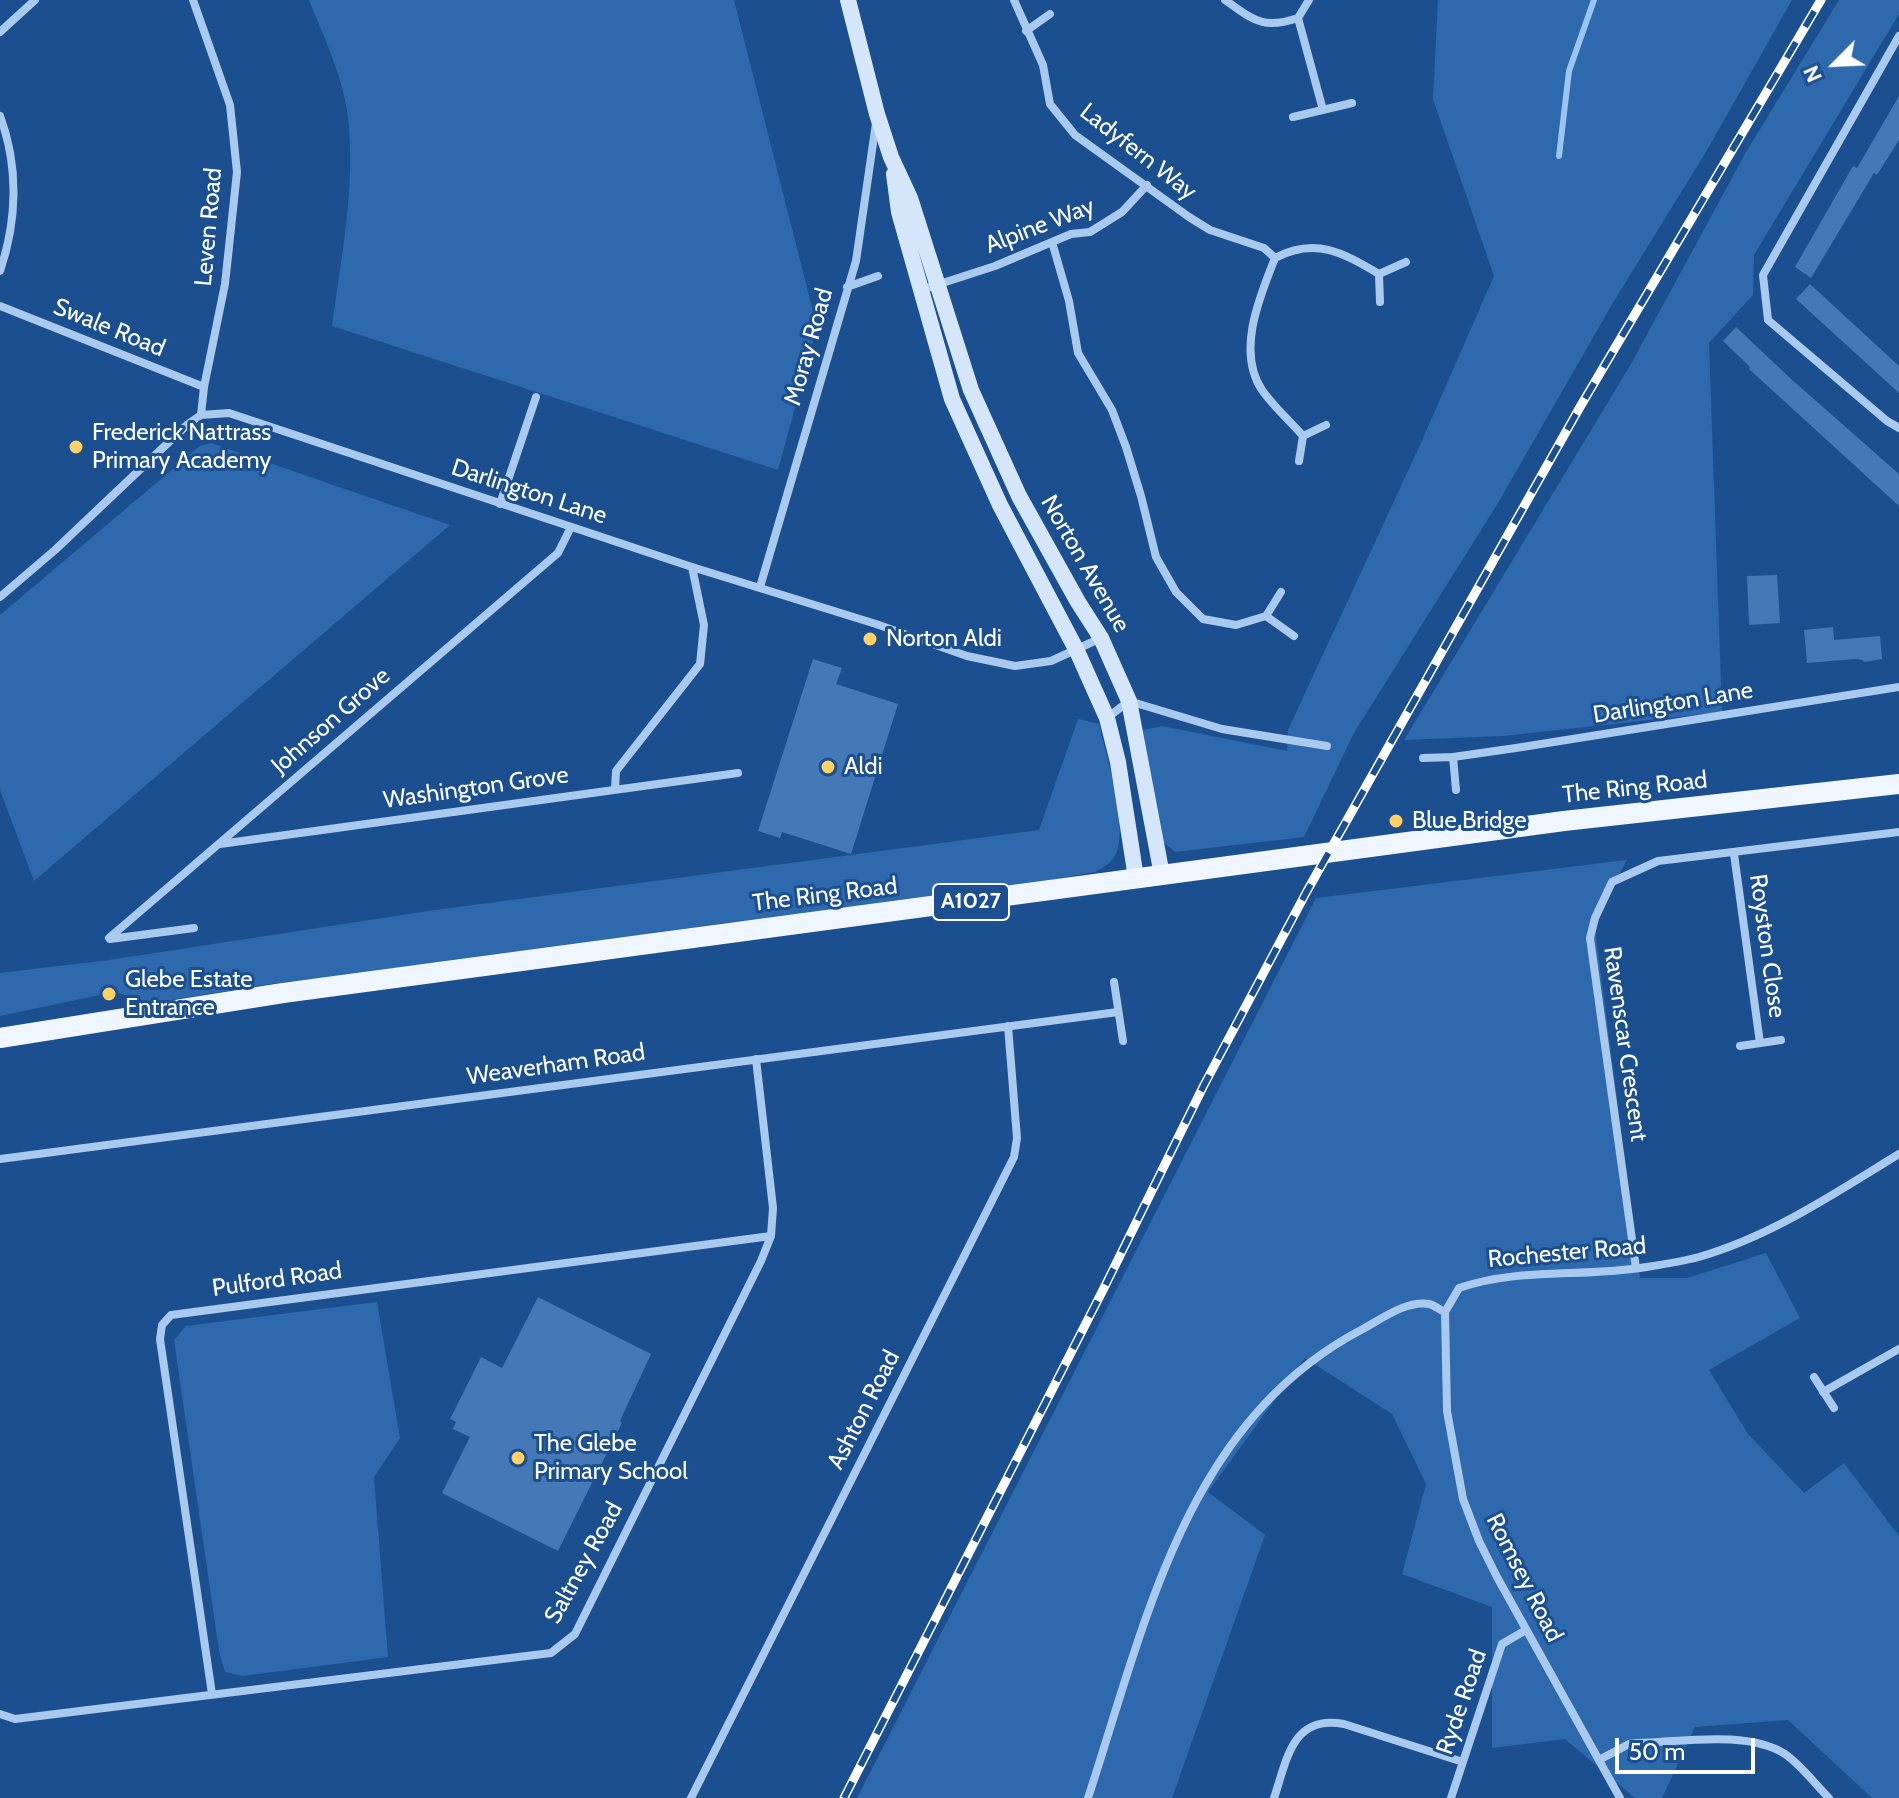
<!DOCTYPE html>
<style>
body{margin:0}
#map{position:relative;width:1899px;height:1798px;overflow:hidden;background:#1b4f8f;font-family:Cabin,sans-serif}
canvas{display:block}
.north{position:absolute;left:1795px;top:24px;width:80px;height:80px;-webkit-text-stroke:6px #1b4f8f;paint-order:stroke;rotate:246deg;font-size:22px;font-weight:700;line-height:32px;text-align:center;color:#fff}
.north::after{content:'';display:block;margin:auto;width:28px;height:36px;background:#fff;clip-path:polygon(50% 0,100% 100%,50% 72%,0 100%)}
.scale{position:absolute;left:1615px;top:1738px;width:140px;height:36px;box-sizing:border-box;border:4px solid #fff;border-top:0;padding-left:10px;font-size:24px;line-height:28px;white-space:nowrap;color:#fff;-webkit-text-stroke:6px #1b4f8f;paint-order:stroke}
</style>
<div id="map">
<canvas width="1899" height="1798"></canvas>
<div class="north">N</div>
<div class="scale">50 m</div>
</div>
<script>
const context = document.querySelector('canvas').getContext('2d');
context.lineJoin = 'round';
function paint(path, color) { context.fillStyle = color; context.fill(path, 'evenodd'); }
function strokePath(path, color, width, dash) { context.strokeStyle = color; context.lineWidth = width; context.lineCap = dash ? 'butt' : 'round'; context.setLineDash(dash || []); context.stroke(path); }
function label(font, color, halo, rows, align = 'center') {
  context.font = font + ' Cabin,sans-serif'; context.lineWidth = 6; context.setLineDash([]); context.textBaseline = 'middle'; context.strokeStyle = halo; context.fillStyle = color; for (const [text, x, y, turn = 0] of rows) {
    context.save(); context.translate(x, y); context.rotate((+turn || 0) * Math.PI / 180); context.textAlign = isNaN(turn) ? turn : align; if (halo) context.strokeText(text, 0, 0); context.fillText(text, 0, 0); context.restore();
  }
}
const green = new Path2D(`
 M 309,0 L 734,0 L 817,327 L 778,470 L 332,326 C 341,257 356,187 348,117 C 344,80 323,34 309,0 Z
 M 1438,0 L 1792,0 L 1706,152 L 1614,301 L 1498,503 L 1354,733 L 1304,837 L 1175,852 L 1160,839 L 1143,730 L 1162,726 L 1287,751 L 1288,730 L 1420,445 L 1494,276 L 1433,99 Z
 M 1839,0 L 1899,0 L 1899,14 L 1754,255 L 1753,295 L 1709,343 L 1722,712 L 1503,736 L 1404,740 L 1631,364 L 1746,152 Z
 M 211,443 L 450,525 L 34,881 L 0,790 L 0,615 L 200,446 Z
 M 1078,719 L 1099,724 C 1106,754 1127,823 1117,851 C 1113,862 1105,867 1095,872 L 931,901 L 731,922 L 495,958 L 277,983 L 152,1003 L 114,992 L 0,1016 L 0,973 L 109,960 L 428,911 L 1039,830 Z
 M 1627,860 L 1594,921 L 1640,1278 L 1687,1278 L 1766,1253 L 1800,1318 L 1709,1370 L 1748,1434 L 1804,1493 L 1844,1463 L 1899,1536 L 1899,1798 L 1872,1798 L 1788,1720 L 1695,1727 L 1662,1798 L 1635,1798 L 1565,1739 L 1492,1748 L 1492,1607 L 1402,1574 L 1426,1484 L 1392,1414 L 1305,1358 L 1208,1492 L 1265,1535 L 1172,1798 L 857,1798 L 1316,898 Z
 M 377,1302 L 400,1438 L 374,1477 L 388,1657 L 243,1676 L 225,1672 L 219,1651 L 174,1340 L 186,1326 Z`);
const stream = new Path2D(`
 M 1559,156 L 1569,71 L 1594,0`);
const building = new Path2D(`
 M 1899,96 L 1899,140 L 1877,175 L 1874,173 L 1811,278 L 1795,267 L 1853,166 L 1857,168 Z
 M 1810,284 L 1899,366 L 1899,393 L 1796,299 Z
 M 1736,327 L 1790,378 L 1899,474 L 1899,506 L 1749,369 L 1750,367 L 1723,341 Z
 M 1777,575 L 1780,623 L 1749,625 L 1747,576 Z
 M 1833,627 L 1834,640 L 1880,636 L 1882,659 L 1864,662 L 1863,660 L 1856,659 L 1807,663 L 1804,630 Z
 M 813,659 L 842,668 L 836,684 L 898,704 L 851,854 L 782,832 L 780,838 L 758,831 Z
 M 538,1297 L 651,1354 L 620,1421 L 622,1423 L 558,1551 L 442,1493 L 470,1437 L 453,1429 L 456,1422 L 450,1419 L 481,1357 L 502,1368 Z`);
const street = new Path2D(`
 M 193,0 L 230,105 L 237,172 L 225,284 L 204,387 L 201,415
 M 1014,0 L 1043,65 L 1050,104 L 1075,135 L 1189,217 L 1210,230 L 1264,248 L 1275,258
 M 1225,0 C 1254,20 1262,30 1298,18
 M 1298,18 L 1323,110
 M 1298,18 L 1309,0
 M 1026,31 L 1050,14
 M 0,32 L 35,0
 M 1899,36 L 1763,275 L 1768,320 L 1887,421 L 1899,428
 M 0,116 C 19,167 17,221 0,271
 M 1293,117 L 1352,103
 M 1052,242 L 1069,301 L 1078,353 L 1112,410 L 1126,447 L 1141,496 L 1156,557 L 1176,592 L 1203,619 L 1236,625 L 1266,616
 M 1379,274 L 1406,262
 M 847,287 L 878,276
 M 921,290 L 995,266 L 1071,234 L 1090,232 L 1122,212 L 1147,185
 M 0,306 L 204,387
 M 1303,436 L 1326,425
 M 1299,461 L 1303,436 C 1290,421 1273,406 1262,390 C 1236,351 1260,296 1275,258 C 1315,237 1342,252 1379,274 L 1380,302
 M 500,504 L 536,397
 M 760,587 L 856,261 L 876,123
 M 1281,592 L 1266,616 L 1294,636
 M 0,597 L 55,550 L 188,424 L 201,415 L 229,413 L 692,567 L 876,624 L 967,656 L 1015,666 L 1051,661 L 1101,638
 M 1107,718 L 1129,701 L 1222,729 L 1327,746
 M 1453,757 L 1456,790
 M 1423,758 L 1453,757 L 1516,748 L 1899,687
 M 615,789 L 616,771 L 700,664 L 704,625 L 692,567
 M 220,844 L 738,773
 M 1734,854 L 1760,1043
 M 109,938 L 558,553 L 571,527
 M 110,939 L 194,928
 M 1114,982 L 1123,1041
 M 1740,1046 L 1781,1040
 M 0,1159 L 1118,1012
 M 1636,1268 L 1590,938 L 1595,918 L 1612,882 L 1658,861 L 1899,832
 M 1814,1377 L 1834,1408
 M 1823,1392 L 1899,1349
 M 212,1694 L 160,1339 L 162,1325 L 171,1315 L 771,1236
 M 0,1714 L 15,1719 L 551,1653 L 575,1634 L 761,1261 L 771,1236 L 773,1208 L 756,1059
 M 1599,1760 L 1629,1744 L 1637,1743 C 1681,1742 1747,1730 1785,1754 C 1801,1765 1815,1784 1829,1798
 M 691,1798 L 1014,1157 L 1017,1138 L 1008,1026
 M 1088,1798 C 1145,1625 1185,1423 1361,1330 C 1380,1320 1406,1300 1429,1304 C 1434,1305 1440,1310 1445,1312
 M 1274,1798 C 1287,1760 1292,1714 1344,1724 L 1463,1762
 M 1451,1798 L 1502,1644 L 1526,1630
 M 1620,1798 L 1497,1577 L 1479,1541 L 1463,1499 L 1447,1411 L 1445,1312 L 1459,1288 C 1517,1268 1580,1277 1640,1268 C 1659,1265 1680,1262 1699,1257 C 1772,1236 1835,1193 1899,1154`);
const secondary = new Path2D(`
 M 848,0 L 877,114 L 891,157 L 910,198 L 971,390 L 1019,496 L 1078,602 L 1101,638 L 1129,701 L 1162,875
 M 894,174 L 899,212 L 952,399 L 1000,505 L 1077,651 L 1107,718 L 1118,762 L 1136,878`);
const primary = new Path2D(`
 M 0,1038 L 283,993 L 1564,821 L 1899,784`);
const rail = new Path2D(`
 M 844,1798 L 1105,1286 L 1204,1085 L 1307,891 L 1580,407 L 1821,0`);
const markers = [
 [76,447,8,"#ffd166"],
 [870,639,8,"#ffd166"],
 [828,767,8,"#ffd166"],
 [1396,821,8,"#ffd166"],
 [109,994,8,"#ffd166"],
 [518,1458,8,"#ffd166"]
];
const shields = [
 [971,902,76]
];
const shieldNames = [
 ["A1027",971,902]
];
const streetNames = [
 ["Ladyfern Way",1138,152,38],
 ["Alpine Way",1040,226,-21],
 ["Leven Road",209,227,-85],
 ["Swale Road",109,328,22],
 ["Moray Road",809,347,-74],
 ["Darlington Lane",529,492,18],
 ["Norton Avenue",1085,564,60],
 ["Darlington Lane",1673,703,-9],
 ["Johnson Grove",331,721,-41],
 ["Washington Grove",476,788,-8],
 ["The Ring Road",1635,788,-6],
 ["The Ring Road",825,895,-7],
 ["Royston Close",1767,946,82],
 ["Ravenscar Crescent",1625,1044,82],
 ["Weaverham Road",556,1065,-8],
 ["Rochester Road",1567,1253,-5],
 ["Pulford Road",277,1280,-8],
 ["Ashton Road",864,1410,-63],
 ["Saltney Road",584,1563,-61],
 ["Romsey Road",1524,1578,63],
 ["Ryde Road",1462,1702,-71]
];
const poiNames = [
 ["Frederick Nattrass",92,433],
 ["Primary Academy",92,461],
 ["Norton Aldi",886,639],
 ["Aldi",844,767],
 ["Blue Bridge",1412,821],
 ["Glebe Estate",125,980],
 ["Entrance",125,1008],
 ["The Glebe",534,1444],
 ["Primary School",534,1472]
];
paint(green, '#2e69ad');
strokePath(stream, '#9cc4f0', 6);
paint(building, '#4478b7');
strokePath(street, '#a9c9ee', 8);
strokePath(secondary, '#d6e6fa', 16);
strokePath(primary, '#f0f6ff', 20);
strokePath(rail, '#fff', 9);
strokePath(rail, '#1b4f8f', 6, [18]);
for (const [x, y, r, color] of markers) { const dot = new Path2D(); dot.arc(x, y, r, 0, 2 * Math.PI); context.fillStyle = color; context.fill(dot); strokePath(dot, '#1b4f8f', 3); }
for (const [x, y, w] of shields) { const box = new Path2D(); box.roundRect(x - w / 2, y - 18, w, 36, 6); context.fillStyle = '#1b4f8f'; context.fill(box); strokePath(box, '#fff', 2); }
label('bold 22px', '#fff', null, shieldNames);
label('24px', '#fff', '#1b4f8f', streetNames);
label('24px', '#fff', '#1b4f8f', poiNames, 'left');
</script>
